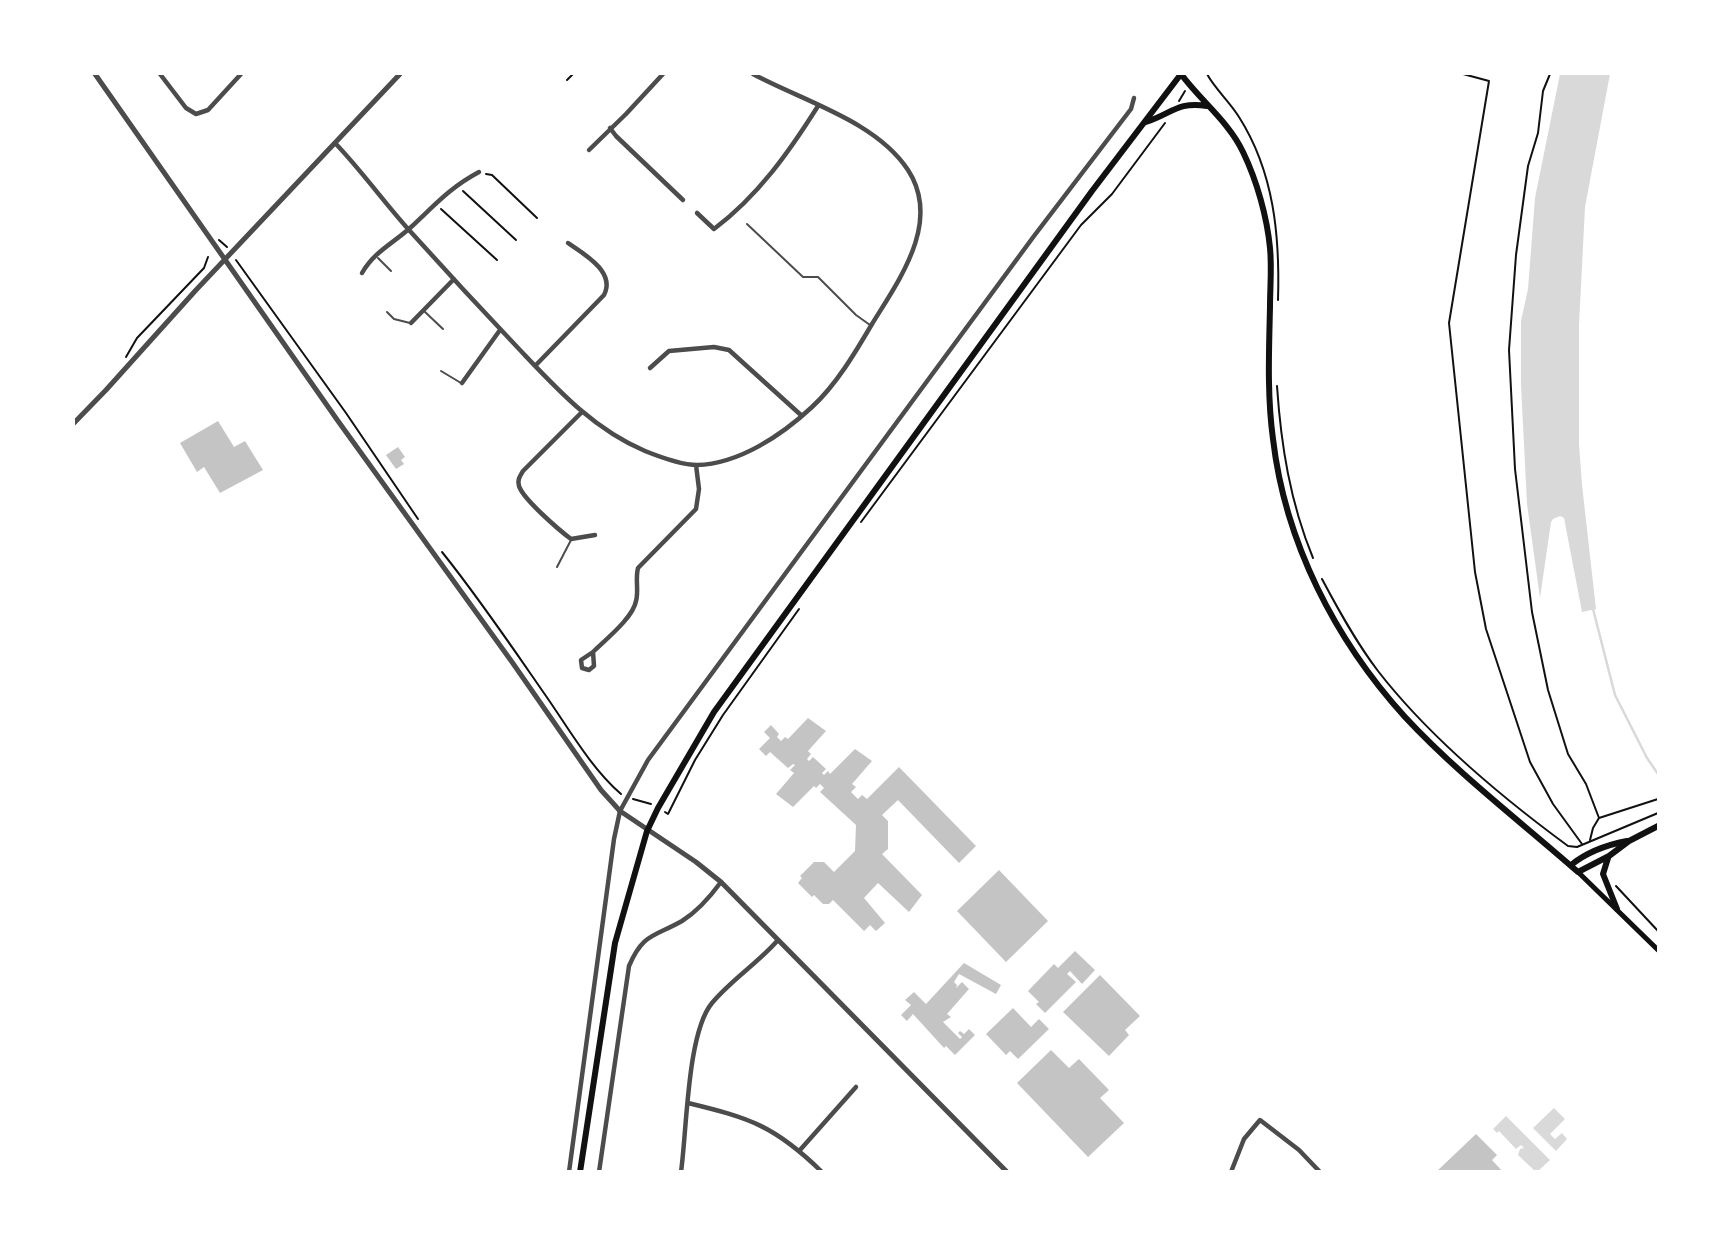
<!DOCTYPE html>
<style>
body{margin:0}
#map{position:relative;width:1732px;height:1245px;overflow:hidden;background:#fff;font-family:"PT Sans",sans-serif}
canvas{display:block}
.frame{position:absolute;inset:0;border:75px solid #fff;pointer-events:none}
</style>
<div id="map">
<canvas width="1732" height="1245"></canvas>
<div class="frame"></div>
</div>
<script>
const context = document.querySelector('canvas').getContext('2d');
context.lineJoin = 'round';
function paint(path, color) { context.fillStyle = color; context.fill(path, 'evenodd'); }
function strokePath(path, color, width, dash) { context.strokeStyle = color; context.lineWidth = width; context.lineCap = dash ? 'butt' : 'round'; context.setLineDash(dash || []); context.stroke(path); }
const water = new Path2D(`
 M 1560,74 L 1610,74 L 1585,207 L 1579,325 L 1579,444 L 1582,485 L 1596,609 L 1582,612 L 1564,518 L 1560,516 L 1553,519 L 1551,522 L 1540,598 L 1527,504 L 1521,385 L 1521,321 L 1528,289 L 1535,198 Z
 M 1554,1108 L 1565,1119 L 1550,1134 L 1555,1139 L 1562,1133 L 1567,1139 L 1556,1151 L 1533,1128 Z
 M 1506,1116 L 1550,1160 L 1538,1171 L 1535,1171 L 1518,1155 L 1520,1149 L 1524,1148 L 1521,1145 L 1516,1149 L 1499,1131 L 1497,1133 L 1493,1129 Z`);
const stream = new Path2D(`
 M 1593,609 L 1615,695 L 1647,758 L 1658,774`);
const building = new Path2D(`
 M 218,421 L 234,447 L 245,441 L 263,470 L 220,493 L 204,467 L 197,472 L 180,443 Z
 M 398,447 L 405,457 L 401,460 L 404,464 L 396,469 L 386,455 Z
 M 808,718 L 826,731 L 808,751 L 811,754 L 807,759 L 809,761 L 813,757 L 826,769 L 822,773 L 824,775 L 828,771 L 830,774 L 855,749 L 872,761 L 852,784 L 856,787 L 851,792 L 858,799 L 862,795 L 867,799 L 899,767 L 976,846 L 959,863 L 898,800 L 882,815 L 888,821 L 888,849 L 882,854 L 922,895 L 909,912 L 878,883 L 864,898 L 885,923 L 876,931 L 870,925 L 864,931 L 833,900 L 829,904 L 823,904 L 814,895 L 812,897 L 798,883 L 802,878 L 800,876 L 814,862 L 824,862 L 834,872 L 855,851 L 856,825 L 820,792 L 824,788 L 820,784 L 816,788 L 814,786 L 793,807 L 776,794 L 794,773 L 790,770 L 795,765 L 793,764 L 788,768 L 770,752 L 766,756 L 759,749 L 770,738 L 764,732 L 771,725 L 779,734 L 777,737 L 781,741 L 785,737 L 788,739 Z
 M 999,870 L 1048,921 L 1006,962 L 957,911 Z
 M 1075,951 L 1095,970 L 1082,984 L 1070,971 L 1067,974 L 1076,982 L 1045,1013 L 1036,1004 L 1039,1002 L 1028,991 L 1054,964 L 1058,968 Z
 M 964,963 L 1001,985 L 996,994 L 959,974 L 954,982 L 957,985 L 956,988 L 962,982 L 969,989 L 947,1014 L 951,1017 L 943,1022 L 960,1039 L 962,1037 L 958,1033 L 960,1031 L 964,1034 L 969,1029 L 975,1035 L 955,1055 L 946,1046 L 944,1048 L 913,1014 L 907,1021 L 901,1015 L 911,1005 L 905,1000 L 914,992 L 926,1004 Z
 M 1100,975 L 1140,1016 L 1125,1030 L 1129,1035 L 1109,1056 L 1063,1012 Z
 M 1013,1008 L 1031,1027 L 1039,1019 L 1049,1029 L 1018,1059 L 1010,1051 L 1006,1055 L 986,1034 Z
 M 1051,1050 L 1069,1068 L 1079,1059 L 1109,1090 L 1100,1098 L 1124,1123 L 1088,1157 L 1017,1083 Z
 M 1476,1134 L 1497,1155 L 1492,1160 L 1503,1172 L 1436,1172 Z`);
const path = new Path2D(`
 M 1207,74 C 1215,89 1230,102 1239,117 C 1274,172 1280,236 1278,300
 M 1463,74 L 1489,81 L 1449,323 L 1475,572 L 1486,629 L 1530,762 L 1553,804 L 1582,844
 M 1550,74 L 1543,91 L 1538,133 L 1528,166 L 1516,255 L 1509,350 L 1515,469 L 1532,612 L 1548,690 L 1568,754 L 1586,784 L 1599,818
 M 567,80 L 573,74
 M 1179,101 L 1185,91
 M 486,174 L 492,175 L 537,218
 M 463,191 L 516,240
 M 441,209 L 497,260
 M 219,240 L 227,247
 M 236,260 L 346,413 L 418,519
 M 126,357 L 137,338 L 204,268 L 208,257
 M 1277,386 C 1281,445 1290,502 1313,558
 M 861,522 L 1081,225 L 1112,194 L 1165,123
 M 442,552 C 479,598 512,647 546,696 C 569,729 591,768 621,794
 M 1322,579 C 1339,611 1356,642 1378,671 C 1430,738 1500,796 1568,846 L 1577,847 L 1658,813
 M 633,799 L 651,804
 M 665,812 L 668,814 L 695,760 L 723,715 L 799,609
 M 1590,840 L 1593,828 L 1599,818 L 1658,799
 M 1616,886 L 1658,931`);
const service = new Path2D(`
 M 747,224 L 803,277 L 818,277 L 856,315 L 870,325
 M 378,258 L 391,271
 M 424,311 L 443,329
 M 387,312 L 394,319 L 410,323
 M 441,371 L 461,383
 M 557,567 L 571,540`);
const minor = new Path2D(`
 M 160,74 L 186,108 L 196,114 L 208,110 L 241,74
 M 610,128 L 616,136 L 683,200
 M 335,143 C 361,170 383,201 409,230 C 445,270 482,310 519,349 C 557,389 593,429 645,451 C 660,457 681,465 697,465 C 739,464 782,435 812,407 C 836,385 855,353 872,324 C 899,280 942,222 908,170 C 876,121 803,101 753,74
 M 589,150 L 626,114 L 663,74
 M 697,213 L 714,229 C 758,196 789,152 818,106
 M 362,273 C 374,252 392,244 410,228 C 434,206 449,188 479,172
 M 411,323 L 454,279
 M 535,366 L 604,295 C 616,272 584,254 568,243
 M 650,368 L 669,351 L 714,347 L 729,350 L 802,416
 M 462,383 L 500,330
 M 581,413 L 523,471 C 520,476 517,480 519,486 C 523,499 559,530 571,539 L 595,535
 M 593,652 C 605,640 633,618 636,601 C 639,591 635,579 638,568 L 696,509 L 699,489 L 696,465
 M 593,652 L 594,666 L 589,670 L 582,668 L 581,660 Z
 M 688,1103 C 750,1118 775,1126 822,1172
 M 800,1150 L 856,1087
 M 569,1172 L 614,839 L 620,811 L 648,760 L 1034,236 L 1131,109 L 1134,98
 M 599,1172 L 629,966 C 643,933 654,937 682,921 C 698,911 710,897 721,882
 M 681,1172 C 687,1130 687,1033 712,1003 C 731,980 758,963 778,940
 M 1231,1172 L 1244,1139 L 1260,1120 L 1299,1150 L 1320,1172`);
const tertiary = new Path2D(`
 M 95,74 L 338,421 L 512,662 L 601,790 L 620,811 L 696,862 L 721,882 L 1007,1172
 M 74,423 L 106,390 L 196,290 L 400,74`);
const secondary = new Path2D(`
 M 1578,872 L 1658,950`);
const primary = new Path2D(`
 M 1146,122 C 1171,114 1178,101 1207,106
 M 1608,858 L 1603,874 L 1617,909
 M 1571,865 C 1587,852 1606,845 1627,841
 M 580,1172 L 615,943 L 647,831 L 658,808 L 714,712 L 1092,191 L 1181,74 C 1200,100 1229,122 1243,152 C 1257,181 1267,217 1270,248 C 1272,267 1270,288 1270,307 C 1269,351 1267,395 1273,439 C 1285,542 1335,640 1405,717 C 1457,773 1520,821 1578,872 L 1609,856 L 1629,841 L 1658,826`);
paint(water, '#d9d9d9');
strokePath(stream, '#d9d9d9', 2.5);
paint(building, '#c4c4c4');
strokePath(path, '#111', 2);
strokePath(service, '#4c4c4c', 2);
strokePath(minor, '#4c4c4c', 4.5);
strokePath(tertiary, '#4c4c4c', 5);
strokePath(secondary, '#111', 5);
strokePath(primary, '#111', 6);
</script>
